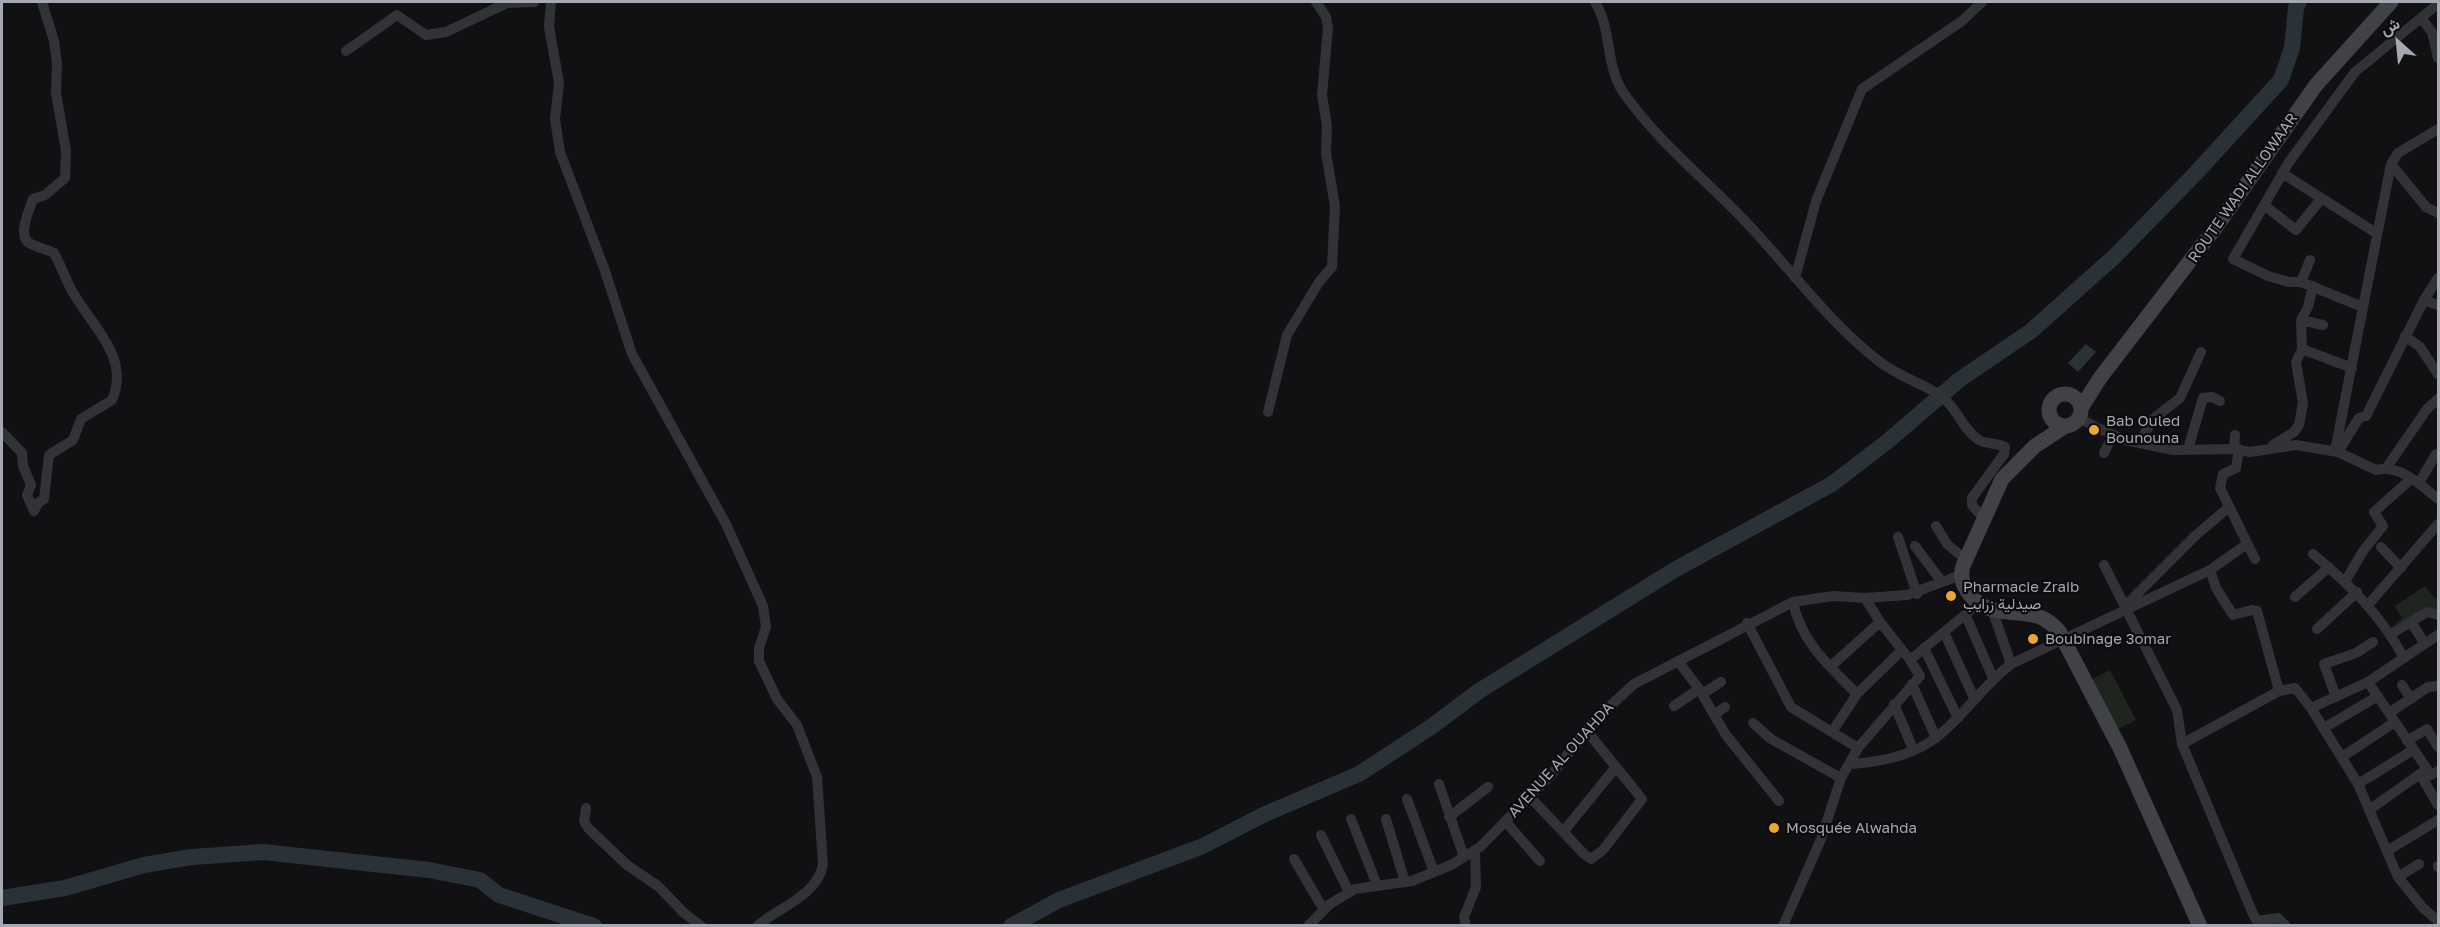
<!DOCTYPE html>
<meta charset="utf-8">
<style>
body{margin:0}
#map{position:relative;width:2440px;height:927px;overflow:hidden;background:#111113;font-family:"Golos Text",Vazirmatn,sans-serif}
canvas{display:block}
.frame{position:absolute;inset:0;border:3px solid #a3a8b3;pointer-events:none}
.north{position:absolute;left:2368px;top:12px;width:60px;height:60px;-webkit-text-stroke:4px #0c0c0e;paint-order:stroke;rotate:333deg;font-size:16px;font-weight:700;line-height:24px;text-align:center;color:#a3a8b3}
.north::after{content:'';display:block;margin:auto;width:21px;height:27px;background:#a3a8b3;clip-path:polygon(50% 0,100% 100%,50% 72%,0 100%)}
</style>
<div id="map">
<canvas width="2440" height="927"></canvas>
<div class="frame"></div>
<div class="north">ش</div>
</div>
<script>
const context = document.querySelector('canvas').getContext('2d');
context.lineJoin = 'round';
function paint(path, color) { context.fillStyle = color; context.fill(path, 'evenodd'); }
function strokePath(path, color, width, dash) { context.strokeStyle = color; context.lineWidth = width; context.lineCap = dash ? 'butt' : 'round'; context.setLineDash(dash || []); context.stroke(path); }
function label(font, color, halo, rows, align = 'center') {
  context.font = font + ' "Golos Text",Vazirmatn,sans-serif'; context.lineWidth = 4.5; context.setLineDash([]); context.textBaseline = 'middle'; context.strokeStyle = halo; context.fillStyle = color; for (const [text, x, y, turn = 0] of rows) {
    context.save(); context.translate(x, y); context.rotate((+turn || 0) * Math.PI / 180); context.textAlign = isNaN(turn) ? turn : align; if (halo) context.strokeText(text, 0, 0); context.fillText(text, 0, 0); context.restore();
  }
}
const green = new Path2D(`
 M 2425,586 L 2435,599 L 2438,597 L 2438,613 L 2425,609 L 2391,627 L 2402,618 L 2395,606 Z
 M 2110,670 L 2136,720 L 2116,730 L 2091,680 Z`);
const water = new Path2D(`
 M 2086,344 L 2096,352 L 2078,372 L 2068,363 Z`);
const river = new Path2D(`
 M 2,898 L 65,888 L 144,865 L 192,857 L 263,852 L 429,870 L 480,880 L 499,895 L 594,926
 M 1011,926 L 1059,900 L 1203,846 L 1263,815 L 1359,774 L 1431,727 L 1479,691 L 1676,569 L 1832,484 L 1888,441 L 1959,380 L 2031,331 L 2114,257 L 2194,175 L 2281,80 L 2292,48 L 2296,8 L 2299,2`);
const street = new Path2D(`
 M 551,2 L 549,27 L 559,83 L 555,119 L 560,152 L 604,268 L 632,354 L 726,524 L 763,606 L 766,627 L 759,648 L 759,661 L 777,699 L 797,725 L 817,777 L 823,865 C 817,895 780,907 757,926
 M 1595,2 C 1612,29 1605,64 1623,92 C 1657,141 1704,178 1745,221 C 1790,268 1828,322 1880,362 C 1898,376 1921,383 1940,395 C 1957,407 1962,429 1979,440 C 1986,444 1997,443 2005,447 L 2004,454 L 1972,498 L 1972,505 L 1985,520
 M 2421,18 L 2432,32 L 2438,58
 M 346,51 L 397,15 L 426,35 L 446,32 L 507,3 L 534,2
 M 2391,164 L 2426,207 L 2438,213
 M 2282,173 L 2376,233
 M 2264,205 L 2296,230 L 2321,199
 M 1795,278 L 1816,201 L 1862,89 L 1962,21 L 1982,2
 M 2301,282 L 2310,260
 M 2424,300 L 2438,305
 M 2363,307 L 2301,282 L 2289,282 L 2268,276 L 2233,259 L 2289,162 L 2355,72 L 2438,4
 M 2301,320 L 2323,325
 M 2405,336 L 2420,347 L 2438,374
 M 2302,349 L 2352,368
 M 1268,412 L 1287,335 L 1319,282 L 1332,267 L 1335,206 L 1326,153 L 1327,126 L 1322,95 L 1328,28 L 1326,17 L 1316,2
 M 2079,418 L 2094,426
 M 2098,428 L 2125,440 L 2173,450 L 2234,449 L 2250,452 L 2296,445 L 2338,452 L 2376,470 C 2400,464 2421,485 2438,499
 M 2,432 L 22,453 L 23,466 L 31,485 L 27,495 L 34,511 L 38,503 L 44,499 L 49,455 L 73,440 L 81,419 L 112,400 C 130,359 95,329 75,296 C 66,282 62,267 54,253 C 46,249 39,248 31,244 C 16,238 29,210 33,199 L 45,195 L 65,178 L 66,151 L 56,93 L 57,63 L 54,41 L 42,2
 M 2139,443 L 2153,419 L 2180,398 L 2201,352
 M 2273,445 L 2294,432 L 2299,425 L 2303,403 L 2296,362 L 2302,349 L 2301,320 L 2308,307 L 2313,286
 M 2341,447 L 2359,418 L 2366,416 L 2424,300 L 2438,278
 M 2188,449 L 2203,398 L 2212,397 L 2220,401
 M 2234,449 L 2235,435
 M 2239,449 L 2236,468 L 2223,474 L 2220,488 L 2255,559
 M 2335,451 L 2391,164 L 2398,153 L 2438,129
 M 2104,453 L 2113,435
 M 2387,467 L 2427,409 L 2438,399
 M 2419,483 L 2436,454
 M 1936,526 L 1947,544 L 1966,560
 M 1898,537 L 1917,594
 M 1915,546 L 1942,582
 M 2381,547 L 2401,568
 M 2313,554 C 2351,586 2380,614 2404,658
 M 2104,565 L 2177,710 L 2182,744 L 2253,914 L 2257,921 L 2278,918 L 2286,926
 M 2210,570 L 2216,588 L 2233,615 L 2252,610 L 2257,611 L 2279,691
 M 2346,580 L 2363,551 L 2383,526 L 2374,512 L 2411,479
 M 2295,597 L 2329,567
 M 1793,602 C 1801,642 1829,666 1857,694
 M 2368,605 L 2438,524
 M 2126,611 L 2129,602 L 2195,536 L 2229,507
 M 1993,612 L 2011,664
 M 1966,616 L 1993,678
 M 1880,622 L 1910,660 L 1978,604
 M 2411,622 L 2425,644
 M 1747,623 L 1791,707 L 1858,748
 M 2317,629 L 2357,592
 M 1944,632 L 1974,698
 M 2391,634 L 2427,612 L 2438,615
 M 1924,648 L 1958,718
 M 1678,661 L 1699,689 L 1726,735 L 1779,801
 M 1830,667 L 1880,622 L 1865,598
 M 2368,682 L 2427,769
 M 1912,684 L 1936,738
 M 2402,685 L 2411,699
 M 1702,694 L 1721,682
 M 2336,697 L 2324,664 L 2356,653 L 2373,642
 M 1894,704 L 1913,749
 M 1674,706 L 1699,689
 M 2311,708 L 2368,682 L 2438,635
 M 2389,713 L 2428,687 L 2438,686
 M 1714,715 L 1725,707
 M 1753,723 L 1771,739 L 1841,778
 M 2324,728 L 2378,696
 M 1832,732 L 1857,694 L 1902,650
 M 2407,741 L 2427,729 L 2438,747
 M 2182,744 L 2279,691 L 2295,688 L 2311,708 L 2358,784 L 2398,877 L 2423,908 L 2438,921
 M 2342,757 L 2395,722
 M 1851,764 C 1880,762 1915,755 1938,736 C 1965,714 1984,685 2011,664 L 2210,570 L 2247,544
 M 2420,774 L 2438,805
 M 1439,784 L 1464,857
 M 2358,784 L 2413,750
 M 1530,797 L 1584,854 L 1591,859 L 1603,850 L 1642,799 L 1586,730
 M 1407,799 L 1434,872
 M 586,808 L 584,821 L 588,828 L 627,865 L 658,886 L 684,913 L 701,926
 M 2369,810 L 2427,769 L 2431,775 L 2438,771
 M 1449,817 L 1488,787
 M 1351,819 L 1377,885
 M 1386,819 L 1405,882
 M 1505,821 L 1540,861
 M 1563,832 L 1616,767
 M 1321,835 L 1349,892
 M 2387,851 L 2438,820
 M 1294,859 L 1324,910
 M 2438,867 L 2438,866
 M 2398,877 L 2419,864
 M 1308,926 L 1330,904 L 1355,889 L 1412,881 L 1451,865 L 1480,847 L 1551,775 L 1597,718 L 1634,684 L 1793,602 L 1833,596 L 1865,598 L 1907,595 L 1961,575
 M 1466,926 L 1464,917 L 1476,887 L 1475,850
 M 1783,926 L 1821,839 L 1841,778 L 1858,748 L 1920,676 L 1910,660`);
const secondary = new Path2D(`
 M2049 410a16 16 0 1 1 32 0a16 16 0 1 1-32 0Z
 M 2081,408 L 2100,378 L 2216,227 L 2316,85 L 2391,2
 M 2064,427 L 2035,446 L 2002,479 L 1963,566 C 1960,576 1962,584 1968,592 C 1986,619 2014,608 2040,617 C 2048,620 2053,625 2059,631 L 2120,748 L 2200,926`);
const markers = [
 [2094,430,6,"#eda72f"],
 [1951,596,6,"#eda72f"],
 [2033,639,6,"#eda72f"],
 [1774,828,6,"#eda72f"]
];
const streetNames = [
 ["ROUTE WADI ALLOWAAR",2243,188,-55],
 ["AVENUE AL OUAHDA",1561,760,-48]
];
const poiNames = [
 ["Bab Ouled",2106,421],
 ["Bounouna",2106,438],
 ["Pharmacie Zraib",1963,587],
 ["صيدلية زرايب",1963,604],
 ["Boubinage 3omar",2045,639],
 ["Mosquée Alwahda",1786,828]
];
paint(green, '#1e251e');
paint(water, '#2a3238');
strokePath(river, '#2a3238', 16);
strokePath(street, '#323337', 10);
strokePath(secondary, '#404247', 15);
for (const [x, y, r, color] of markers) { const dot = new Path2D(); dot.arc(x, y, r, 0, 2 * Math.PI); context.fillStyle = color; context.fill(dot); strokePath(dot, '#0c0c0e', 2); }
label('15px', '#a3a8b3', '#0c0c0e', streetNames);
label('15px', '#a3a8b3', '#0c0c0e', poiNames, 'left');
</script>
